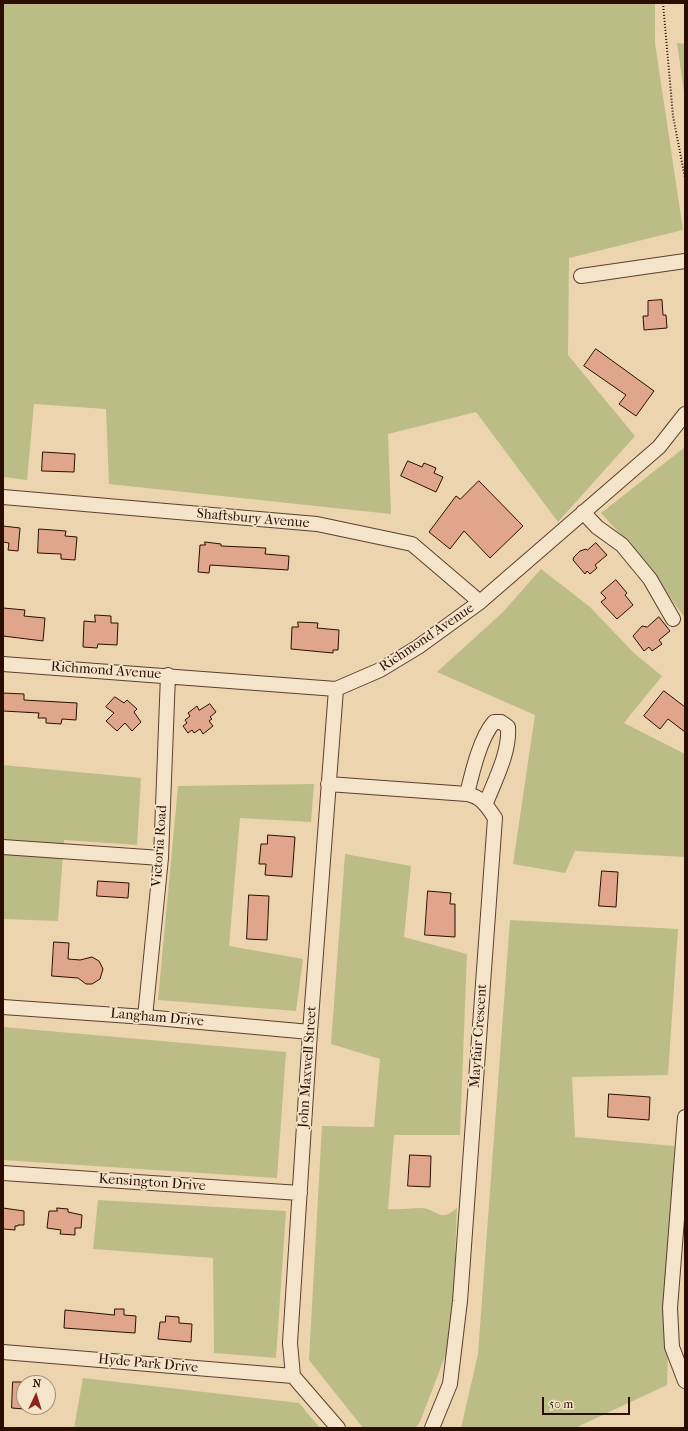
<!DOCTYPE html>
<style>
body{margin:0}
#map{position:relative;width:688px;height:1431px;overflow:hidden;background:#ecd5ae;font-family:"IM FELL French Canon",serif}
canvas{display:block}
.frame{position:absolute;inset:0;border:4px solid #2c0d02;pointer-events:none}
.north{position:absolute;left:16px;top:1375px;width:40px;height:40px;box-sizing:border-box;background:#f3e4ca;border:1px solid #a38e7a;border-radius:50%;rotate:4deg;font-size:11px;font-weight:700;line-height:16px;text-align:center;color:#2c0d02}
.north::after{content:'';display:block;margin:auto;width:14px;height:18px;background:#8f2418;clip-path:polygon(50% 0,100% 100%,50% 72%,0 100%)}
.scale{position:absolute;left:542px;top:1397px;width:88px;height:18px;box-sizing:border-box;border:2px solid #2c0d02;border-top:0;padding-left:5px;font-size:12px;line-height:14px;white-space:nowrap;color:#2c0d02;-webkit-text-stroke:3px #f3e4ca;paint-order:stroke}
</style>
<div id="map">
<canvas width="688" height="1431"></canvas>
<div class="frame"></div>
<div class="north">N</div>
<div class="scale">50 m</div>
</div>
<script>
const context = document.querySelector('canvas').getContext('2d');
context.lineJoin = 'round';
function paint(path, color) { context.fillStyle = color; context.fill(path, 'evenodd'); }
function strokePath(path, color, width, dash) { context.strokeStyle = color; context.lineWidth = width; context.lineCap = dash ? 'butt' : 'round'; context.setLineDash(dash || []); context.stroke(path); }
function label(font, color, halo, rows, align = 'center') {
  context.font = font + ' "IM FELL French Canon",serif'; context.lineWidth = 3.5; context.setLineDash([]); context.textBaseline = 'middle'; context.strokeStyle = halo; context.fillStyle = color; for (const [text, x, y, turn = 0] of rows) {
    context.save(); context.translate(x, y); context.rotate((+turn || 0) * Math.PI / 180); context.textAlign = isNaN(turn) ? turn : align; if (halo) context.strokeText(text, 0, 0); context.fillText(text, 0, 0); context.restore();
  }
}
const green = new Path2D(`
 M 3,3 L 655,3 L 655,43 L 683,230 L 569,258 L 568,355 L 635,436 L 558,522 L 476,412 L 388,434 L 391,514 L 109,484 L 106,409 L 34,404 L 27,480 L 3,477 Z
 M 677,43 L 685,44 L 685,99 Z
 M 685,447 L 685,618 L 639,555 L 601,513 Z
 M 541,569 L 590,607 L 634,653 L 662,676 L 624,723 L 685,754 L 685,857 L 575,851 L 565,873 L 513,864 L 535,715 L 437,672 L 503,612 Z
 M 3,765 L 141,778 L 137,845 L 64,840 L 58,921 L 3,919 Z
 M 314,784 L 311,822 L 240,818 L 229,946 L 303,959 L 296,1011 L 158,1000 L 178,786 Z
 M 345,854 L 411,866 L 404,937 L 467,954 L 460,1135 L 394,1135 L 388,1209 C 399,1210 409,1208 420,1208 C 437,1208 439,1224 457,1208 L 452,1338 L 420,1422 L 415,1428 L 363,1428 L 309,1360 L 322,1126 L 374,1127 L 380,1059 L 331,1044 Z
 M 510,920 L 678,929 L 668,1075 L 572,1077 L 575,1137 L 674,1146 L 667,1385 L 575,1428 L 461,1428 L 478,1354 Z
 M 3,1027 L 286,1052 L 277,1178 L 3,1160 Z
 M 98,1200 L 286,1211 L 276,1358 L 214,1353 L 213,1258 L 93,1249 Z
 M 83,1378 L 299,1403 L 320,1428 L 74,1428 Z`);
const building = new Path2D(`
 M 662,300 L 663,315 L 666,315 L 667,328 L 644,330 L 643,316 L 648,316 L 648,301 Z
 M 596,349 L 654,391 L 636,416 L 619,404 L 626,395 L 584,366 Z
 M 43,452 L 75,454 L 74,472 L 42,471 Z
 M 408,461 L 422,467 L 424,463 L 436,468 L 434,473 L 443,477 L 436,492 L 401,476 Z
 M 479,481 L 523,526 L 490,558 L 464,531 L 450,549 L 429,532 L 456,496 L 460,499 Z
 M 3,526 L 20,528 L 18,551 L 8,550 L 9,543 L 3,542 Z
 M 39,529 L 66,531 L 65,536 L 77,537 L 75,560 L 61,559 L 61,554 L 38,553 Z
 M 205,542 L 221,544 L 221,546 L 266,548 L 265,554 L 289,556 L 288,570 L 210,565 L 209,573 L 198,572 L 200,545 L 205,545 Z
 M 596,543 L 607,555 L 595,565 L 597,568 L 590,574 L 587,571 L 585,574 L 573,560 L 574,557 L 580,551 L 586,549 L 587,550 Z
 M 616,580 L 627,593 L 625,595 L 633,605 L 617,619 L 601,602 L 606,598 L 601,593 Z
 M 3,608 L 25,610 L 24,616 L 45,618 L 43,641 L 3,636 Z
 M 95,615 L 111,616 L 111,623 L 118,623 L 117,645 L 98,644 L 97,648 L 83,647 L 84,621 L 95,622 Z
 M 659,617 L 670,631 L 659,640 L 662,644 L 652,651 L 649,647 L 644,651 L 633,636 L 642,626 L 647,627 Z
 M 298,622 L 318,623 L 317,628 L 339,630 L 338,650 L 333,650 L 333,653 L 291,649 L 292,627 L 298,627 Z
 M 664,691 L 685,707 L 685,732 L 668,719 L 660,729 L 644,716 Z
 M 3,693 L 24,694 L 24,700 L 77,703 L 76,720 L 62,719 L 61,724 L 46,723 L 46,718 L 38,718 L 39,713 L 3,711 Z
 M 115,697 L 124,703 L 127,700 L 137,709 L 134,712 L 141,722 L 132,731 L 125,723 L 117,731 L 106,721 L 114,713 L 106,707 Z
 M 210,704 L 216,712 L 210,717 L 212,719 L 209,721 L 213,726 L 203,734 L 200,729 L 194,733 L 192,730 L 188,733 L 183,726 L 187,723 L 185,720 L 190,716 L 188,713 L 197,706 L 199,710 Z
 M 268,835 L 295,837 L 292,877 L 265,875 L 266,864 L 259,864 L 261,844 L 267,844 Z
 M 602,871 L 618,872 L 616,907 L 599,906 Z
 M 98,881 L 129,883 L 128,898 L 97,896 Z
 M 428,891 L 451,893 L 450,904 L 455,904 L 455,937 L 425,935 Z
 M 249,895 L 269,896 L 267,940 L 247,939 Z
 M 54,942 L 69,943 L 68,959 L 80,960 L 92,957 L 99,961 L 103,969 L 100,979 L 92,984 L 86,984 L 78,978 L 52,976 Z
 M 609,1094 L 650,1097 L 649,1120 L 608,1117 Z
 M 410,1155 L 431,1156 L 430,1187 L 408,1186 Z
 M 3,1208 L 24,1211 L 24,1225 L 18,1225 L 18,1226 L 15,1226 L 15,1230 L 4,1229 Z
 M 57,1208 L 68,1209 L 68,1212 L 82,1215 L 81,1228 L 75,1228 L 75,1235 L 60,1234 L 61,1230 L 47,1228 L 49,1211 L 57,1211 Z
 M 115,1309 L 124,1309 L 124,1315 L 136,1316 L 135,1333 L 64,1328 L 65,1310 L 114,1315 Z
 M 166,1316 L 179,1317 L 179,1323 L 192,1324 L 191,1342 L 158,1339 L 160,1322 L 165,1322 Z
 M 13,1382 L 24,1382 L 24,1409 L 12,1408 Z`);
const path = new Path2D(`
 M 663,3 L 673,116 L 685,178`);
const minor = new Path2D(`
 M 581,276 L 685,261
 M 3,497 L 317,524 L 412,544 L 480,602
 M 583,512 L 597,527 L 622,545 L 650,579 L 673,619
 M 3,664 L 336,689 L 380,670 L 418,647 L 480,602 L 659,447 L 685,414
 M 336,689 L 310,1032 L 290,1343 L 293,1376 L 338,1428
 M 328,784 L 467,794 C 482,797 487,806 495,818 L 460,1301 L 450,1384 L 432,1428
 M 467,794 C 472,773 480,738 494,722 L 501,722 L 508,727 C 510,752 495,780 486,803
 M 3,847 L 161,858
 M 3,1007 L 145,1017 L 310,1032
 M 145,1017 L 161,858 L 168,675
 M 685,1117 L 670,1308 L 672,1347 L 685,1381
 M 3,1173 L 300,1193
 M 3,1352 L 293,1376`);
const streetNames = [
 ["Shaftsbury Avenue",253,519,5],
 ["Richmond Avenue",427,638,-34],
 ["Richmond Avenue",106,671,4],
 ["Victoria Road",160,846,-86],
 ["Langham Drive",157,1018,5],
 ["Mayfair Crescent",479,1036,-86],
 ["John Maxwell Street",308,1067,-86],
 ["Kensington Drive",152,1183,4],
 ["Hyde Park Drive",148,1364,5]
];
paint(green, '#bcbc87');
paint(building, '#dfa68c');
strokePath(building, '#2c0d02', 1);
strokePath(minor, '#5c3f2d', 16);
strokePath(path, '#2c0d02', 2, [1, 2]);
strokePath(minor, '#f3e4ca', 14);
label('14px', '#2c0d02', '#f3e4ca', streetNames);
</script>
